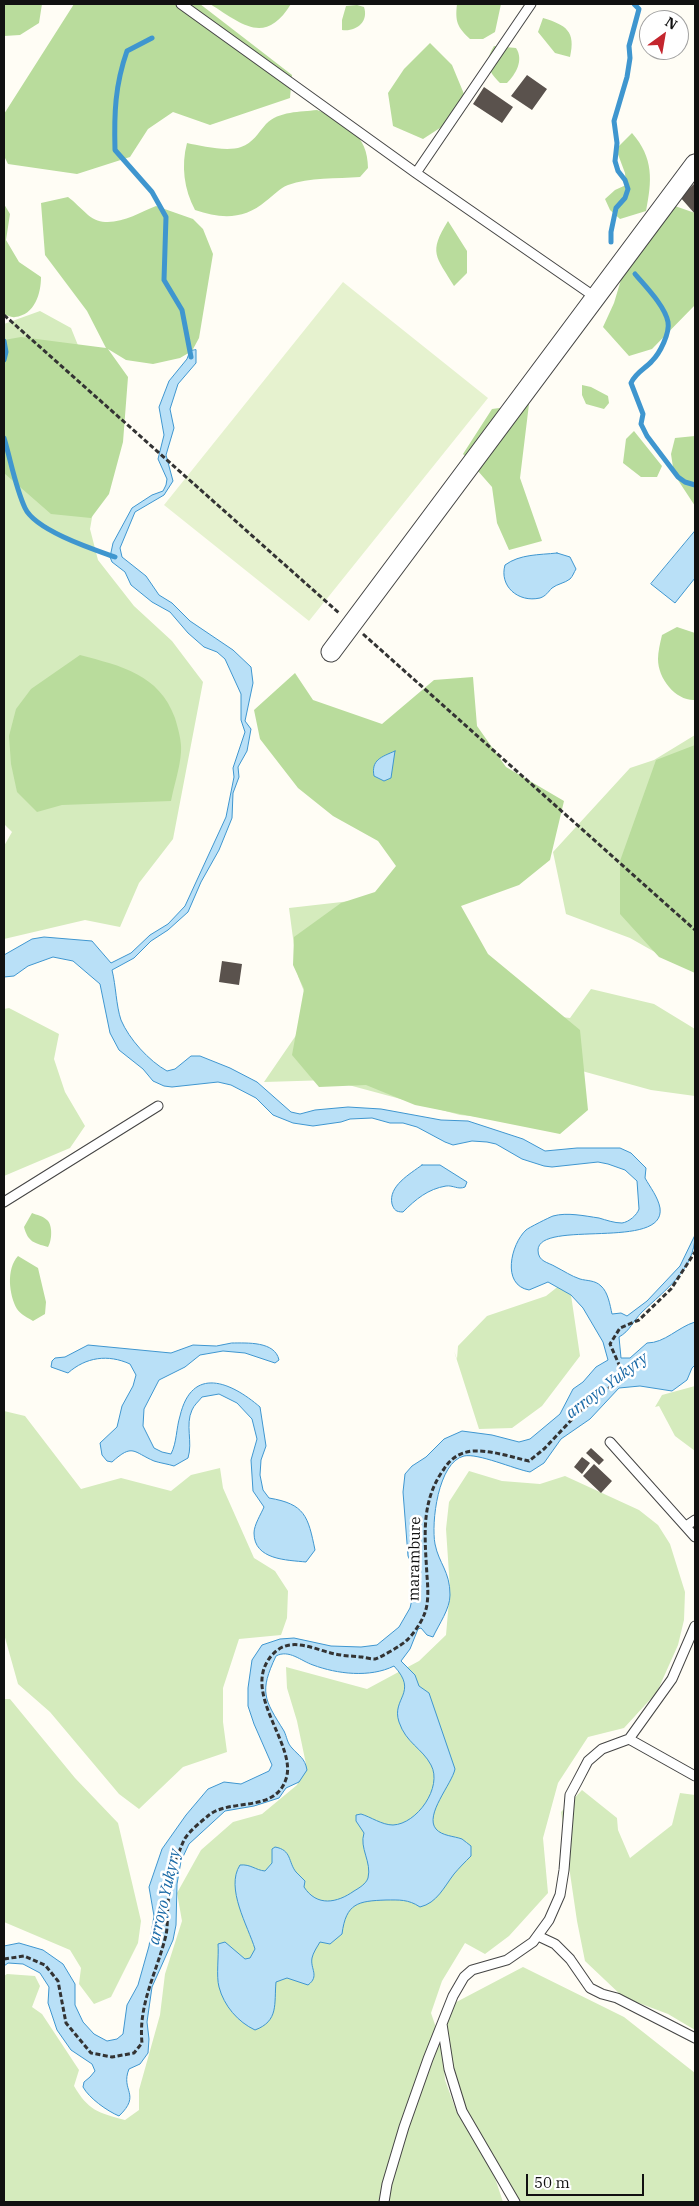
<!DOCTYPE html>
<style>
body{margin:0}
#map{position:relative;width:699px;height:2206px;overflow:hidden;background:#fffdf5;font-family:"IBM Plex Serif",serif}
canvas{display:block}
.frame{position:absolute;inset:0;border:5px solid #111;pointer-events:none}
.north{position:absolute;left:639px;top:10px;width:50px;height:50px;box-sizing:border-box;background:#fff;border:1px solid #a0a0a0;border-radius:50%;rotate:32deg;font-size:14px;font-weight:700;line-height:20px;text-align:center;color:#111}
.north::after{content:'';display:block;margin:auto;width:18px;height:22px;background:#c4262e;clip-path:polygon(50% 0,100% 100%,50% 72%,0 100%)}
.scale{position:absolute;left:526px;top:2174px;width:118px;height:22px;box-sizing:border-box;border:2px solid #111;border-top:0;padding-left:6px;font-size:15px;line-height:18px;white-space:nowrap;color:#111;-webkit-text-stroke:4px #fff;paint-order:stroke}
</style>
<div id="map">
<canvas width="699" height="2206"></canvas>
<div class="frame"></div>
<div class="north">N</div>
<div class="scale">50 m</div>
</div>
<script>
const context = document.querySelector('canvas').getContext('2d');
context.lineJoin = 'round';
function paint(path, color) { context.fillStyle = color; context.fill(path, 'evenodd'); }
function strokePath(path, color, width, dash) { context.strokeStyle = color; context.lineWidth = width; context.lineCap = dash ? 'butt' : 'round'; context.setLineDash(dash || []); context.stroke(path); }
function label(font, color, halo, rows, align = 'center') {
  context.font = font + ' "IBM Plex Serif",serif'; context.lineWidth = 5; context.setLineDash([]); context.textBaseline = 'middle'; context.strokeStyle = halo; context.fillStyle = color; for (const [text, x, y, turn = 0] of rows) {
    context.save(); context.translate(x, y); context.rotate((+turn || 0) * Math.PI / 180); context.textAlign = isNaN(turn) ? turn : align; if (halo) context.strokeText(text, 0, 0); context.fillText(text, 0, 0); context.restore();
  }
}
const green = new Path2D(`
 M 40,311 L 71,328 L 90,375 L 99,478 L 90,529 L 98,560 L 134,606 L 172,641 L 203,682 L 173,839 L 139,883 L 120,927 L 85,920 L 4,939 L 4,846 L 12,832 L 4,824 L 4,324 Z
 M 695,735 L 695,964 L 676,964 L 630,938 L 566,914 L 553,852 L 630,768 L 654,760 Z
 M 386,897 L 494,1009 L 570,1018 L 591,989 L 654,1004 L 695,1029 L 695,1096 L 651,1090 L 582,1071 L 546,1123 L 460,1115 L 330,1080 L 264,1082 L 312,1012 L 298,976 L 289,908 Z
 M 9,1008 L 59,1034 L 54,1059 L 65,1092 L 85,1126 L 70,1148 L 4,1176 L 4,1009 Z
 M 560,1285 L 571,1295 L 580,1356 L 542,1406 L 512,1428 L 479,1429 L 454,1351 L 457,1359 L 458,1346 L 487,1316 L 546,1296 Z
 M 695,1386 L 695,1451 L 675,1436 L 659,1406 L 655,1407 L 662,1395 Z
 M 4,1411 L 25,1416 L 81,1489 L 121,1478 L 171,1491 L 191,1475 L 220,1468 L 223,1488 L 254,1558 L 275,1571 L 288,1591 L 287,1618 L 281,1635 L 239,1639 L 223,1688 L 223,1722 L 227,1752 L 183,1767 L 139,1809 L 119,1794 L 50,1712 L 18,1684 L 4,1634 Z
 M 469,1471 L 502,1481 L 540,1484 L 565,1476 L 639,1510 L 658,1525 L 670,1544 L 685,1592 L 684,1620 L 678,1645 L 657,1692 L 624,1728 L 588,1737 L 558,1783 L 543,1838 L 548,1893 L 509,1936 L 485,1954 L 465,1943 L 442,1981 L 431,2013 L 442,2045 L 445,2080 L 457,2113 L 480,2143 L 453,2079 L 445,2008 L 523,1967 L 624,2017 L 695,2073 L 695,2202 L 521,2202 L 490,2163 L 503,2202 L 4,2202 L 4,1976 L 7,1974 L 35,1976 L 40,1986 L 32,2007 L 42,2014 L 79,2070 L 74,2086 C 88,2110 98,2113 125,2120 L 139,2110 L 139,2090 L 160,2015 L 165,1974 L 182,1921 L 177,1893 L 201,1850 L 233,1822 L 262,1814 L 297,1785 L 306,1764 L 297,1721 L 287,1688 L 286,1667 L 367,1689 L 419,1661 L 446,1635 L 450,1589 L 446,1529 L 449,1502 Z
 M 4,1699 L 10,1699 L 75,1778 L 118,1823 L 141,1921 L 138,1943 L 111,1997 L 94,2004 L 79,1984 L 81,1968 L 70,1950 L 4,1922 Z
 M 582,1790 L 617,1818 L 618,1830 L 630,1858 L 672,1825 L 680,1793 L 695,1795 L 695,2030 L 668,2014 L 623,1997 L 585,1961 L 577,1921 L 561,1812 Z`);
const forest = new Path2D(`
 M 4,4 L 42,4 L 39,23 L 20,35 L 4,36 Z
 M 74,4 L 200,4 L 292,75 L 290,98 L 210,125 L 173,112 L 148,129 L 130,157 L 77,174 L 8,164 L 4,156 L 4,114 Z
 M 210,4 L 291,4 C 265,46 242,24 210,4 Z
 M 457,4 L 501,4 L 495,32 L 483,39 L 470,39 C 457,27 455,21 457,4 Z
 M 357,5 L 364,7 C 369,22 356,32 342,30 L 342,20 L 346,6 Z
 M 543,18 C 566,25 576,31 570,57 L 555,53 L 538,32 Z
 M 430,43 L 452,65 L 464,94 L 443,126 L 423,139 L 393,126 L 388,93 L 404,69 Z
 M 494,46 L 516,48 C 524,60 516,74 507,83 L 500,83 C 488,71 484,62 494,46 Z
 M 317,110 C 345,121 368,135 368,168 L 360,177 C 337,179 309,177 288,185 C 280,188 273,196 266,201 C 244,220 221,219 195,210 C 184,189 181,166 187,143 C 201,146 227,152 241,147 C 253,143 258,133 266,124 C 279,111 300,112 317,110 Z
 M 632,133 C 654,158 652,181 646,211 L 620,219 L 610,210 L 605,199 L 615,190 L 626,185 L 625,173 L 616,149 Z
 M 68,197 C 75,202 81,209 88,215 C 108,232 136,214 156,206 L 193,219 L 203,229 L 213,254 L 199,338 L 192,351 L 180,358 L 153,364 L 126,360 L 108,349 L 128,377 L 123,442 L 109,494 L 91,518 L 51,514 L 4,473 L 4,340 L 21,337 L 106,348 L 87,311 L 45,255 L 41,203 Z
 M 4,204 L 10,214 L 6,240 L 19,262 L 41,277 C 41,293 35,315 15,317 C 12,318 7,315 4,315 Z
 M 672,205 L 695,213 L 695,305 L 652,349 L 629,356 L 603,327 L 614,303 L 626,263 Z
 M 448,221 L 467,251 L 467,273 L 454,286 C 436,256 428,253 448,221 Z
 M 582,385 L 591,387 L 608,396 L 609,403 L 604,409 L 586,404 L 582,395 Z
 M 529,404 L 520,478 L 542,541 L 509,550 L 497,523 L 492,487 L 463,454 L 492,409 Z
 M 634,431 L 662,466 L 657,477 L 641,477 L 623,463 L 626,439 Z
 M 695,436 L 695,506 L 674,474 L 671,454 L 675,438 Z
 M 677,627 L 695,633 L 695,700 C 676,701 658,679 658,659 C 658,652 660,643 662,635 Z
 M 80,655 C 121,666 159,674 175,718 C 178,728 182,742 181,752 C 180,768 174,785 171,801 L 62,805 L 37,812 L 17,792 L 11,764 L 9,736 L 16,709 L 31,689 Z
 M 295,673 L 313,700 L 382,724 L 434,680 L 473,677 L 477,726 L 506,767 L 564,801 L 550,860 L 519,885 L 461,906 L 488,954 L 580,1030 L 588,1110 L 560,1134 L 415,1105 L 366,1085 L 319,1087 L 292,1055 L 304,989 L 293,965 L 294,937 L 341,903 L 375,892 L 396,866 L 378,841 L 333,816 L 298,788 L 260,739 L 254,710 Z
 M 695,745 L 695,973 L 659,957 L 620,914 L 620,861 L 656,760 Z
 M 32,1213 C 37,1215 43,1216 47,1220 C 53,1225 52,1241 48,1247 C 34,1243 28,1242 24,1227 Z
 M 18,1256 L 38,1268 L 46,1302 L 45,1314 L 33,1321 C 28,1318 20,1314 17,1309 C 9,1295 6,1269 18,1256 Z`);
const pitch = new Path2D(`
 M 343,282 L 488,398 L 309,621 L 164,505 Z`);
const water = new Path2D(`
 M 196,350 L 196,363 L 178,384 L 170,409 L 174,428 L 166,455 L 173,481 L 164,495 L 135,512 L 120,548 L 122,557 L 146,576 L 159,595 L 172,603 L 190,621 L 233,650 L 251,667 L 253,683 L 245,721 L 251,729 L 247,751 L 238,767 L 239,777 L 233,793 L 232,818 L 219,850 L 201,882 L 188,912 L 168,930 L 151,941 L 134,958 L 112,970 C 116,986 116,1005 121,1020 C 129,1039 149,1061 167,1071 L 175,1069 L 191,1056 L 200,1056 L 230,1068 L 257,1082 L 291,1112 L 300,1114 L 315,1110 L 348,1107 L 381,1109 L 441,1120 L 468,1121 L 523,1139 L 545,1151 L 577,1148 L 620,1148 L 631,1153 L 646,1168 L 645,1178 C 650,1187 658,1197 660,1208 C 666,1251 539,1219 538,1250 C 538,1262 548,1262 556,1267 C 564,1271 571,1276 580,1279 C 587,1281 595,1280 601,1286 C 608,1292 610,1305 612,1314 L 621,1313 L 627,1316 L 647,1301 L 680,1266 L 695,1235 C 695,1269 665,1290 642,1312 C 633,1321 630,1331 619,1337 L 621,1358 L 630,1358 L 647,1343 C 665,1343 678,1327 695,1322 L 695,1365 L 692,1368 L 687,1380 L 672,1391 L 640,1386 L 619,1388 L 590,1419 L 561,1439 L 544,1463 L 530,1472 C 514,1469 478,1453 464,1456 C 438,1462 431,1523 435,1544 C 439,1564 450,1571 450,1595 C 450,1609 439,1624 433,1637 L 427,1635 L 421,1628 L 418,1629 L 410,1649 L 401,1661 L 415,1675 L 419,1686 L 429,1693 L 455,1769 C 452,1784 424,1815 436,1829 C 442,1836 454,1836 462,1839 C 465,1841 468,1844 471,1846 L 471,1856 C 465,1862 459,1868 454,1874 C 444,1887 437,1903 420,1907 C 408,1899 399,1900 386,1900 C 358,1901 346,1903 342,1934 L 330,1944 L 320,1942 C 317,1947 313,1953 312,1958 C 310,1969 320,1976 308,1985 L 287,1978 L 276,1982 C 274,2004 279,2021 255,2030 C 238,2022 224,2006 219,1987 C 216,1976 219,1956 218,1944 L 225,1942 L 245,1959 L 250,1958 L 255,1949 C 248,1926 225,1888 240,1865 C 251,1864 255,1870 265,1871 L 272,1863 L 272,1849 L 275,1847 C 292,1850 288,1862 296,1872 C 299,1875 302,1878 305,1881 L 304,1887 C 317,1907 337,1903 354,1891 C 359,1888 366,1884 368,1878 C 372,1862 359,1848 364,1833 L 356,1821 L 356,1815 L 361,1814 C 371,1817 382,1825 393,1825 C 417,1824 443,1787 431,1765 C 422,1748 406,1743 399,1722 C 391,1698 419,1693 394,1666 C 370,1678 337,1674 313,1665 C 301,1661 289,1649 276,1656 C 259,1692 264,1699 284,1731 C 287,1737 287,1743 292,1748 C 299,1756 305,1758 307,1770 L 299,1782 L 286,1788 L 279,1798 L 254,1806 L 225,1811 L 189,1844 L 181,1861 L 177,1884 L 176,1925 L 173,1940 L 152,1987 L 147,2022 L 149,2039 L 148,2053 L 140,2064 L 129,2069 C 120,2091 142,2094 119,2116 C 107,2111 89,2098 83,2087 L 84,2082 L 90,2077 L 95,2071 L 92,2064 L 71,2050 L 57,2030 L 48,2003 L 49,1987 L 40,1973 L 23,1964 L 8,1963 L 4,1966 L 4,1946 L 19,1943 L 43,1950 L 63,1964 L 75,1984 L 75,2005 L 83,2022 L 94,2034 L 107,2041 L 117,2039 L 123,2034 L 127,2005 L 138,1985 L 149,1946 L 154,1916 L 149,1887 L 162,1849 L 186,1815 L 208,1789 L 224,1782 L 241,1784 L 269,1771 L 272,1765 L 254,1724 L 248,1706 L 248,1688 L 252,1660 L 262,1645 L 280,1639 L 294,1638 L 331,1646 L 361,1647 L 377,1645 L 399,1627 L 410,1608 L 415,1587 L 413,1567 L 408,1556 L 403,1492 L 405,1474 L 412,1466 L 426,1457 L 444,1439 L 462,1431 L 492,1435 L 519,1442 L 530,1439 L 560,1414 L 573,1389 L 583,1382 L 596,1367 L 608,1360 L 603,1342 L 583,1308 L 571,1295 L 548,1282 L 529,1290 C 501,1285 511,1244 526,1230 C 528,1228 550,1217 553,1216 C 567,1212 585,1216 599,1218 C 606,1220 614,1223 622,1223 C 629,1222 637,1215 639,1209 L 637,1181 L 625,1170 L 608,1164 L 598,1162 L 552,1167 L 544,1166 L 522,1159 L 496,1144 L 487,1142 L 472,1141 L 453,1145 L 445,1142 L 417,1127 L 403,1123 L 390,1123 L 372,1118 L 350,1119 L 341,1122 L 313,1126 L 293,1123 L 273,1115 L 256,1098 L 231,1085 L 218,1082 L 172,1087 L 164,1086 L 153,1081 L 143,1069 L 119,1050 L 110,1033 L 100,984 L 73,961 L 53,957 L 28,966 L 14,976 L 4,977 L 4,955 L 32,939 L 44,937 L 92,941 L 111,963 L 131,953 L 150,935 L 168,924 L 185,906 L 226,817 L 234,777 L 233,768 L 245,732 L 241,720 L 241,694 L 225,659 L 217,652 L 204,647 L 188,633 L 170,612 L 152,602 L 131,585 L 125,572 L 112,562 L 110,557 L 113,543 L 132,508 L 152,495 L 163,491 L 166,485 L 167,479 L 158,459 L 164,435 L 159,407 L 169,381 L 187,359 L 190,351 Z
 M 695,531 L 695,578 L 675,603 L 651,584 Z
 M 557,553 L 570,557 L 576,569 C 574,572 573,576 570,579 C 565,583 557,584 552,588 C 548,592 546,596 540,598 C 518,603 499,586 505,565 C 520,554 539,555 557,553 Z
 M 395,751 L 391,778 L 384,781 L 374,776 C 371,760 381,757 395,751 Z
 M 422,1165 L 440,1165 L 467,1182 L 465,1187 C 458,1190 453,1185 446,1186 C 428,1189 416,1199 403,1212 C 396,1212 394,1210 392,1204 C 388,1186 410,1174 422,1165 Z
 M 232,1343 C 247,1343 275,1341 279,1360 L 275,1363 L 245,1353 L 223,1351 L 200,1355 L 185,1367 L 159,1380 L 144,1409 L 143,1426 L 154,1448 L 162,1452 L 171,1454 C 177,1442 176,1429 180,1416 C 192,1365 231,1382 260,1407 L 266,1446 L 261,1460 L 260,1475 L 263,1490 L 269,1498 C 305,1504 308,1516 315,1550 L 306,1562 C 287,1560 254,1560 254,1533 C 254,1525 261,1514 264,1507 L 253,1491 L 251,1460 L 257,1439 L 252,1419 L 237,1403 L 219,1394 L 202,1397 C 199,1401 194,1405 192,1410 C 185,1425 193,1442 188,1458 L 174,1466 C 168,1464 160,1463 154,1461 C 133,1452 133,1443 112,1462 L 107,1461 L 102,1455 L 100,1443 L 117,1427 L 122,1406 L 133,1386 L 136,1375 L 130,1364 C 108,1354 86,1357 68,1373 L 51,1367 L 52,1361 L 55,1358 L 65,1357 L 88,1345 L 171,1353 L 193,1345 L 216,1346 Z`);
const stream = new Path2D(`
 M 152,38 L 127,51 C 115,85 114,114 115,150 L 152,192 L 166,217 L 164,280 L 182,310 L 191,357
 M 611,242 L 611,232 L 616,208 L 625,198 L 628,189 L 625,180 L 618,171 L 615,161 L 617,143 L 614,121 L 627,77 L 630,58 L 629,46 L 639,9 L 634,4
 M 635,274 C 645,286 665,306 668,322 C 670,333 660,353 652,361 C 645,369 636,372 631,383 L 643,414 L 641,424 L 647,436 L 678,477 L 685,482 L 695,485
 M 4,341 L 6,352 L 4,360
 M 4,438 C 11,461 15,486 25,508 C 35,530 92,549 115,557`);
const building = new Path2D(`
 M 527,75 L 547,89 L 532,110 L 511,96 Z
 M 484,87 L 513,107 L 502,123 L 473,104 Z
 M 694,184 L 695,185 L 695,214 L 680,197 Z
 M 222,961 L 242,964 L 239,985 L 219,982 Z
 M 591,1448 L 604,1460 L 599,1465 L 586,1453 Z
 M 582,1457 L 590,1463 L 582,1474 L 574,1467 Z
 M 594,1464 L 612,1481 L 601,1493 L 583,1476 Z`);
const path = new Path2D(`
 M 4,315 L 339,613
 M 363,634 L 695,930
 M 4,1959 L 24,1956 L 45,1965 L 58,1981 L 66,2023 L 91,2053 L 112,2057 L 134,2053 L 142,2043 C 138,2004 157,1972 166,1935 C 168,1925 167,1914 168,1904 C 169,1882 175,1860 184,1840 C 189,1831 202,1821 209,1815 C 231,1798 275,1813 286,1779 C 298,1745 238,1691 273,1654 C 291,1635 315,1650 335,1654 C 344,1656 353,1656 362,1657 C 366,1658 372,1659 375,1659 C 380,1658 402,1645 406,1641 C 412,1636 421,1623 424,1615 C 429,1604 428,1588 427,1576 C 425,1538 420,1502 444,1469 C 450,1459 460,1452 473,1451 C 491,1450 511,1457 529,1461 L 544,1449 L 578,1413 L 624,1376 L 610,1344 L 620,1328 L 639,1320 L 671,1289 L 695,1252`);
const service = new Path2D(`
 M 181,4 L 416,173 L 595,297
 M 416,173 L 531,4
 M 4,1202 L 158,1106
 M 610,1442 L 695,1537
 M 686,1526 L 695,1520
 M 629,1739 L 695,1776
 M 538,1936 L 555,1944 L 570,1959 L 590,1988 L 602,1994 L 617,1998 L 695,2038
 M 442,2024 L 449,2069 L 462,2111 L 515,2202
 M 384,2202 L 387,2184 L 404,2127 L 428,2059 L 453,1996 L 464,1977 L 472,1970 L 507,1960 L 533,1942 L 549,1920 L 560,1895 L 564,1870 L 570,1795 L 577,1782 L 588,1761 L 602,1749 L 629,1739 L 672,1679 L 695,1626`);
const minor = new Path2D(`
 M 331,652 L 695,164`);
const streetNames = [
 ["marambure",415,1559,-89]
];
const waterNames = [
 ["arroyo Yukyry",607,1386,-37],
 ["arroyo Yukyry",165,1897,-77]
];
paint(green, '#d5ebbd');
paint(forest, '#b9dc9c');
paint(pitch, '#e6f2cf');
paint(water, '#b9e0f7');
strokePath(water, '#3f96cf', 1);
strokePath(stream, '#3f96cf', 5);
paint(building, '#5a524d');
strokePath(service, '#444', 11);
strokePath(minor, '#444', 21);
strokePath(path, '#333', 3, [5, 2.5]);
strokePath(service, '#fff', 9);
strokePath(minor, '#fff', 19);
label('15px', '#111', '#fff', streetNames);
label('italic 16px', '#1768a6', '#fff', waterNames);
</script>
